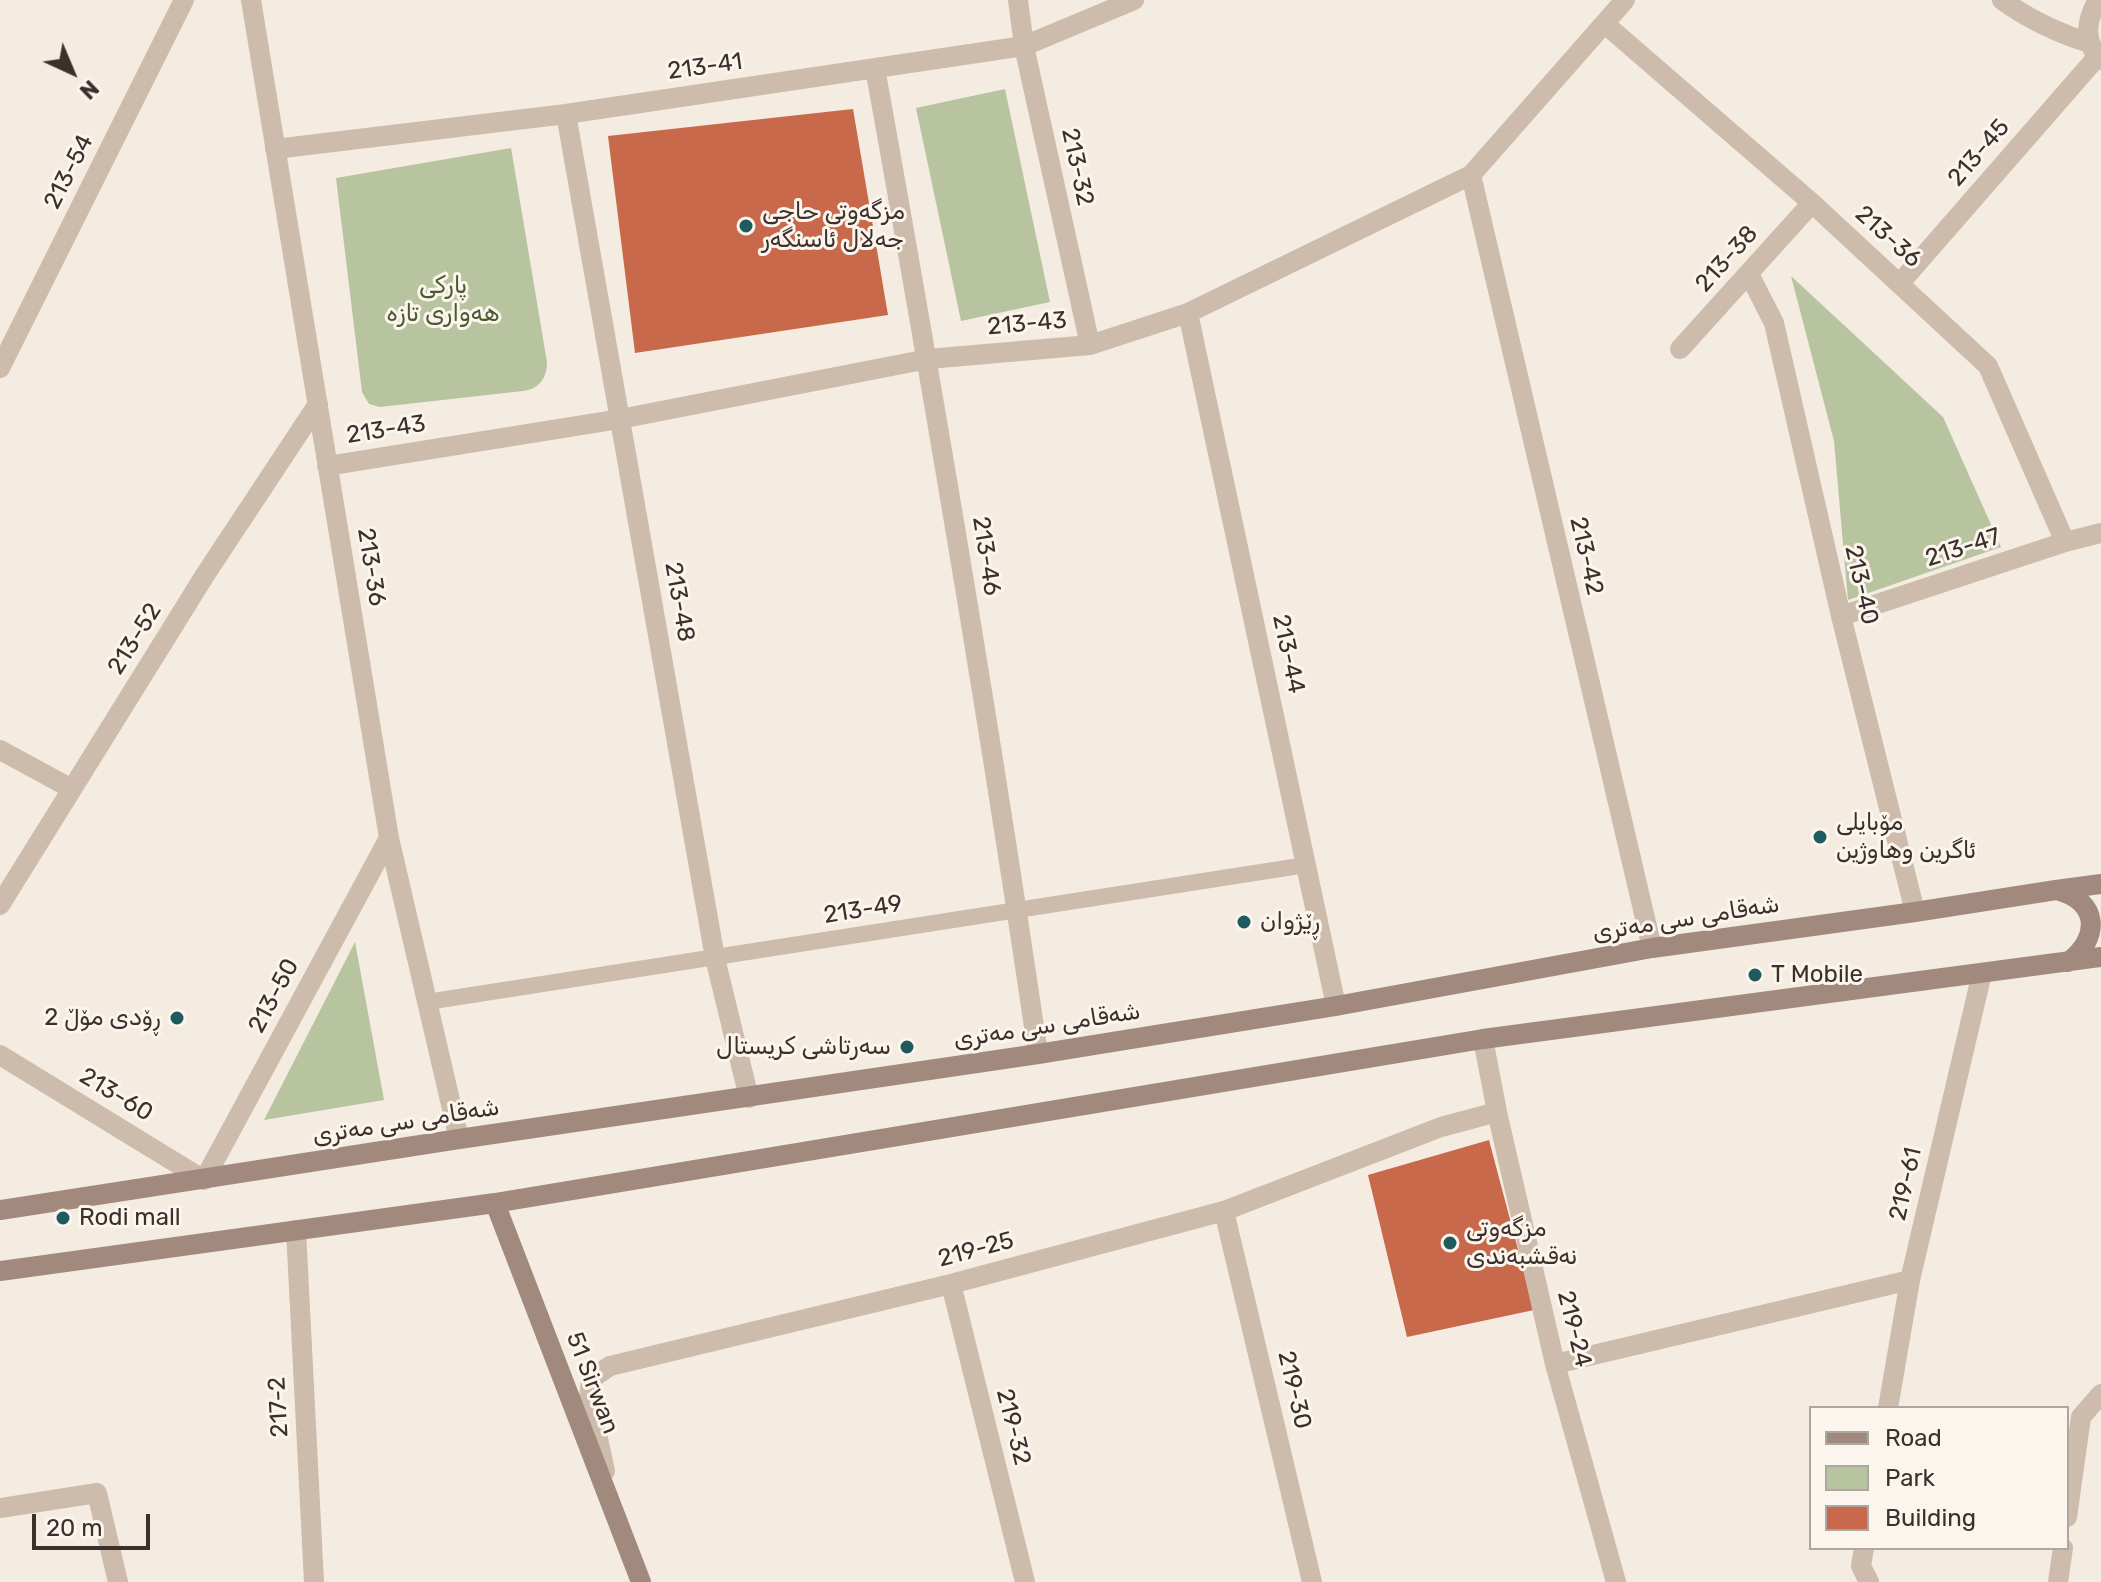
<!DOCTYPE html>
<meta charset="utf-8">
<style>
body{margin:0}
#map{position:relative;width:2101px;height:1582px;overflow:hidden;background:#f4ebe1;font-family:Rubik,sans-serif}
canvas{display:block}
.legend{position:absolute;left:1809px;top:1406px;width:260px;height:144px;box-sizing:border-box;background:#fbf5ee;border:2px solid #aea6a0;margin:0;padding:10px 14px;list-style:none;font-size:24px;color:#3b302b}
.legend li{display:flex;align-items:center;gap:16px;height:40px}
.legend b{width:40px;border:2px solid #aea6a0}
.north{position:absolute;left:32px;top:32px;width:80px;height:80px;-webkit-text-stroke:6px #fbf5ee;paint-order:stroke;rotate:136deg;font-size:22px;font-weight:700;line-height:32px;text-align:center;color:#3b302b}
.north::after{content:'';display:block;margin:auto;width:28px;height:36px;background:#3b302b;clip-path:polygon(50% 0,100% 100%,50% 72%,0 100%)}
.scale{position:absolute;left:32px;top:1514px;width:118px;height:36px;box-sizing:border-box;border:4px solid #3b302b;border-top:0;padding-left:10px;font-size:24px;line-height:28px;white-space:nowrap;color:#3b302b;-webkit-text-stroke:6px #fbf5ee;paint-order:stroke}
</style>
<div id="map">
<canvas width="2101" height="1582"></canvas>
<ul class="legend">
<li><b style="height:10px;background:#a18a7d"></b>Road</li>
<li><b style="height:22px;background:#b8c4a0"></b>Park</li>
<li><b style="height:22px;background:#c8694b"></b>Building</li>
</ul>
<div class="north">N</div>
<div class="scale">20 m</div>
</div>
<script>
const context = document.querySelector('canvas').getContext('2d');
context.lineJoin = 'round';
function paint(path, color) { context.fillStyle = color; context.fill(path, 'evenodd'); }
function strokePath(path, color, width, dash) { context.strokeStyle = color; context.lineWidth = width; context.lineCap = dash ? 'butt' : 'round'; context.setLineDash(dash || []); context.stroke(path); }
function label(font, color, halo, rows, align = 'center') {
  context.font = font + ' Rubik,Vazirmatn,sans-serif'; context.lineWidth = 6; context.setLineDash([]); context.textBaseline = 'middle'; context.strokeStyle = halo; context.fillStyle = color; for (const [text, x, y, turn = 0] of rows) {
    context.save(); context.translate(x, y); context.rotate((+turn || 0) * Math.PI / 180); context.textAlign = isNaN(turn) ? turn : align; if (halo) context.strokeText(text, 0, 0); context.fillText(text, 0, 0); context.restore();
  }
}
const green = new Path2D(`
 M 1005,89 L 1050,302 L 961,321 L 916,108 Z
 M 511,148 L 547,362 C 547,378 539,389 523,391 L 389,406 L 380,407 L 369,404 L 362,392 L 336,178 Z
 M 1791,276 L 1943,417 L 2001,547 L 1848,600 L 1834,441 Z
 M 355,942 L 384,1100 L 264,1120 Z`);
const building = new Path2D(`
 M 853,109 L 888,315 L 635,353 L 608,136 Z
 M 1489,1140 L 1534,1310 L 1407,1337 L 1368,1175 Z`);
const service = new Path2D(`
 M 427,1002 L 1306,865`);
const minor = new Path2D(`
 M 251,0 L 389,838 L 459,1139
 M 1018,0 L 1024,46 L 1090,345
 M 1605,24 L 1812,203 L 1988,366 L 2065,542
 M 875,68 C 934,396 990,725 1038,1054
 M 566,114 L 715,958 L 749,1098
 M 275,149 L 566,114 L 1024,46 L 1134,0
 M 1471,175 L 1652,948
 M 1749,274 L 1774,323 L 1841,616 L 1915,912
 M 1900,283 L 2097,57
 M 1188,313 L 1336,1006
 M 1680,349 L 1812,203
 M 0,368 L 184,0
 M 327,466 L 620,419 L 928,359 L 1090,345 L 1188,313 L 1471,175 L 1625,0
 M 1841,616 L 2065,542 L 2101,533
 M 0,750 L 72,789
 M 0,905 L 205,575 L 318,404
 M 1483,1039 L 1497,1112 L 1555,1364 L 1616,1582
 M 0,1055 L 204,1180 L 389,838
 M 1224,1211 L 1312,1582
 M 296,1230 L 314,1582
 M 951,1284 L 1025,1582
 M 1555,1364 L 1910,1280
 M 1888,1408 L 1910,1280 L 1982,973
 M 605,1471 L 589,1398 L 591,1379 L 610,1366 L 951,1284 L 1224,1211 L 1441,1127 L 1497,1112
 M 0,1508 L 97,1493 L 118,1582
 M 2067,1517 L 2081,1417 L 2101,1394
 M 1864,1548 L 1861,1566 L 1869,1582
 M 2058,1582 L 2063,1548`);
const tertiary = new Path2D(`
 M 2002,0 C 2030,20 2057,33 2090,43
 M 2098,0 C 2086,20 2083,42 2101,60`);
const secondary = new Path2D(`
 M 2057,890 C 2099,901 2101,938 2068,962
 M 495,1203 L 641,1582
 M 0,1210 L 459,1139 L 1038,1054 L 1336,1006 L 1652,948 L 1915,912 L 2056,890 L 2101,884
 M 0,1271 L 495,1203 L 1483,1039 L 2101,957`);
const markers = [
 [746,226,8,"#1f5a5e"],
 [1820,837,8,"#1f5a5e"],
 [1244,922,8,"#1f5a5e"],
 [1755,975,8,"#1f5a5e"],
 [177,1018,8,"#1f5a5e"],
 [907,1047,8,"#1f5a5e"],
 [63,1218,8,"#1f5a5e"],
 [1450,1243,8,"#1f5a5e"]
];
const streetNames = [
 ["213-41",705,67,-8],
 ["213-45",1979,153,-49],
 ["213-32",1077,167,78],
 ["213-54",69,172,-63],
 ["213-36",1888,237,42],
 ["213-38",1727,259,-48],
 ["213-43",1027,324,-5],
 ["213-43",386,430,-9],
 ["213-47",1963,548,-18],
 ["213-46",986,556,81],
 ["213-42",1586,556,77],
 ["213-36",371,567,81],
 ["213-40",1861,585,77],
 ["213-48",679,602,80],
 ["213-52",135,639,-58],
 ["213-44",1288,654,78],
 ["213-49",863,910,-9],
 ["شەقامی سی مەتری",1686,919,-9],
 ["213-50",274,996,-62],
 ["شەقامی سی مەتری",1047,1026,-9],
 ["213-60",116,1095,31],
 ["شەقامی سی مەتری",406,1122,-9],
 ["219-61",1906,1184,-77],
 ["219-25",976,1250,-15],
 ["219-24",1574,1329,76],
 ["51 Sirwan",592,1383,69],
 ["219-30",1294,1390,77],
 ["217-2",279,1407,-93],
 ["219-32",1013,1427,76]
];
const poiNames = [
 ["مزگەوتی حاجی",762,212],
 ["جەلال ئاسنگەر",762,240],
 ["مۆبایلی",1836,823],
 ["ئاگرین وهاوژین",1836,851],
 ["ڕێژوان",1260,922],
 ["T Mobile",1771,975],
 ["ڕۆدی مۆڵ 2",161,1018,"right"],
 ["سەرتاشی کریستال",891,1047,"right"],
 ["Rodi mall",79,1218],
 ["مزگەوتی",1466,1229],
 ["نەقشبەندی",1466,1257]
];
const parkNames = [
 ["پارکی",443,286],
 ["هەواری تازە",443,314]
];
paint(green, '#b8c4a0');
paint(building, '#c8694b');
strokePath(service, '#cdbbac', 16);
strokePath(minor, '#cdbbac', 20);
strokePath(tertiary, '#cdbbac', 20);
strokePath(secondary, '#a18a7d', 20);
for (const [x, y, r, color] of markers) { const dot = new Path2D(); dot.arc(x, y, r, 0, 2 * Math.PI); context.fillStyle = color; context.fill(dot); strokePath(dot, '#fbf5ee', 3); }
label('24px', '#3b302b', '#fbf5ee', streetNames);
label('24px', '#3b302b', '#fbf5ee', poiNames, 'left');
label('24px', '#4a5a2e', '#fbf5ee', parkNames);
</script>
